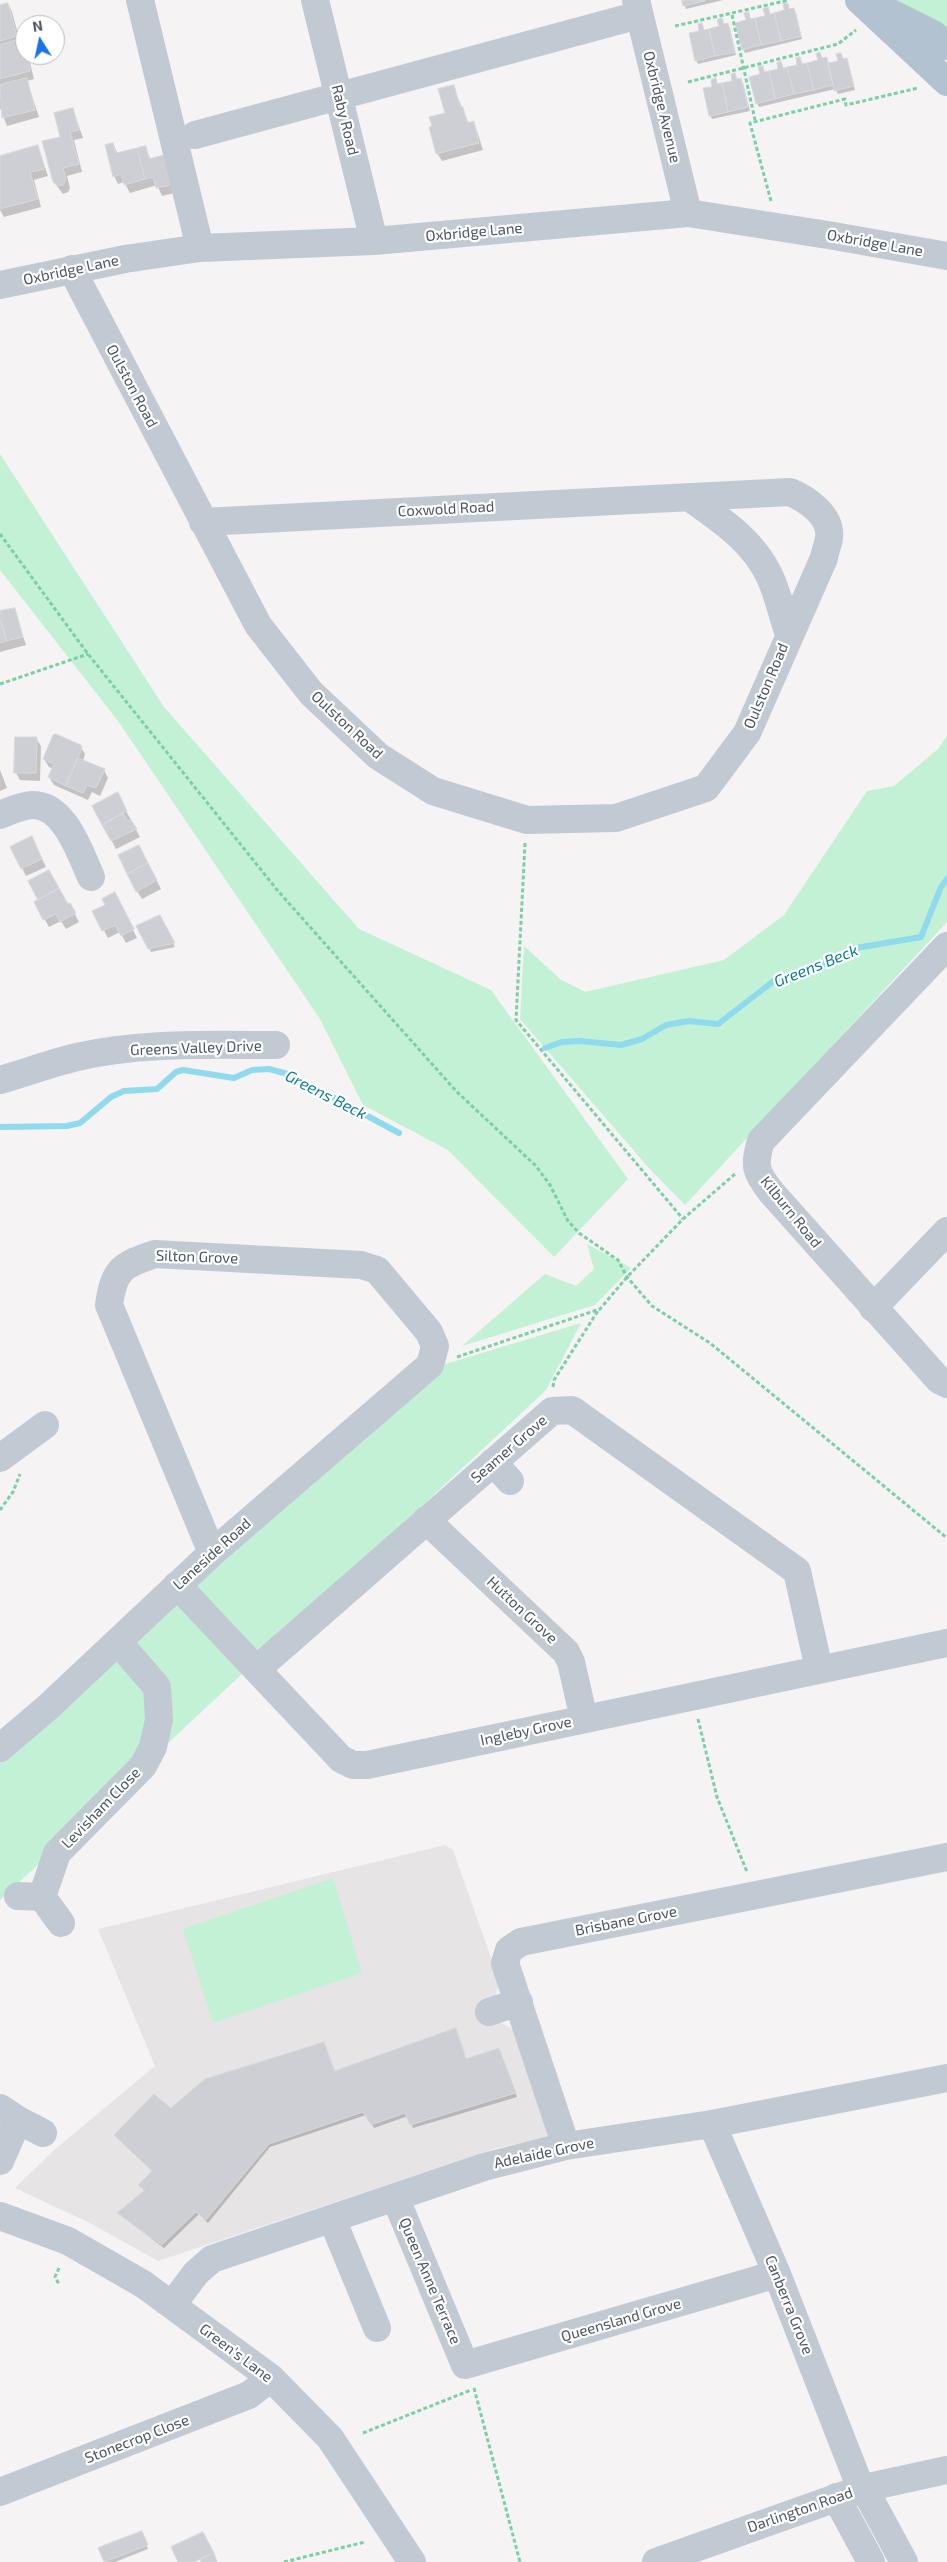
<!DOCTYPE html>
<style>
body{margin:0}
#map{position:relative;width:947px;height:2562px;overflow:hidden;background:#f5f3f3;font-family:"Exo 2",sans-serif}
canvas{display:block}
.north{position:absolute;left:15px;top:15px;width:50px;height:50px;box-sizing:border-box;background:#fff;border:1px solid #b7bbc0;border-radius:50%;rotate:350deg;font-size:14px;font-weight:700;line-height:20px;text-align:center;color:#4a5661}
.north::after{content:'';display:block;margin:auto;width:18px;height:22px;background:#1a73e8;clip-path:polygon(50% 0,100% 100%,50% 72%,0 100%)}
</style>
<div id="map">
<canvas width="947" height="2562"></canvas>
<div class="north">N</div>
</div>
<script>
const context = document.querySelector('canvas').getContext('2d');
context.lineJoin = 'round';
function paint(path, color) { context.fillStyle = color; context.fill(path, 'evenodd'); }
function strokePath(path, color, width, dash) { context.strokeStyle = color; context.lineWidth = width; context.lineCap = dash ? 'butt' : 'round'; context.setLineDash(dash || []); context.stroke(path); }
function label(font, color, halo, rows, align = 'center') {
  context.font = font + ' "Exo 2",sans-serif'; context.lineWidth = 4.5; context.setLineDash([]); context.textBaseline = 'middle'; context.strokeStyle = halo; context.fillStyle = color; for (const [text, x, y, turn = 0] of rows) {
    context.save(); context.translate(x, y); context.rotate((+turn || 0) * Math.PI / 180); context.textAlign = isNaN(turn) ? turn : align; if (halo) context.strokeText(text, 0, 0); context.fillText(text, 0, 0); context.restore();
  }
}
const education = new Path2D(`
 M 445,1845 L 453,1850 L 500,1983 L 488,2017 L 516,2030 L 554,2137 L 497,2148 L 158,2261 L 90,2223 L 15,2188 L 53,2151 L 155,2066 L 98,1929 Z`);
const green = new Path2D(`
 M 879,0 L 947,0 L 947,33 Z
 M 0,454 L 164,707 L 359,929 L 491,990 L 628,1179 L 554,1257 L 448,1150 L 363,1105 L 320,1019 L 118,721 L 0,570 Z
 M 947,736 L 947,922 L 685,1205 L 648,1167 L 520,1019 L 524,946 L 560,979 L 585,992 L 724,960 L 784,915 L 867,791 L 894,786 L 938,749 Z
 M 587,1244 L 631,1268 L 595,1305 L 462,1346 L 545,1274 L 576,1286 L 594,1269 Z
 M 581,1323 L 546,1390 L 0,1900 L 0,1750 L 439,1366 Z
 M 333,1878 L 362,1973 L 213,2023 L 183,1929 Z`);
const shadow = new Path2D(`
 M 683,0 L 723,0 L 686,9 Z
 M 8,4 L 12,12 L 20,41 L 22,41 L 25,47 L 25,55 L 28,55 L 34,79 L 27,81 L 39,117 L 7,126 L 0,108 L 0,6 Z
 M 787,4 L 790,10 L 794,9 L 796,13 L 802,39 L 745,53 L 743,49 L 748,14 L 751,20 L 786,11 Z
 M 722,20 L 724,25 L 728,24 L 730,28 L 736,55 L 698,64 L 696,60 L 702,25 L 704,31 L 720,27 Z
 M 800,58 L 803,65 L 822,59 L 829,64 L 847,59 L 855,90 L 838,94 L 835,89 L 759,107 L 757,103 L 762,68 L 765,74 L 780,70 L 781,63 L 783,69 L 799,66 Z
 M 735,75 L 737,80 L 741,79 L 743,83 L 750,111 L 712,119 L 710,115 L 715,80 L 718,85 L 734,82 Z
 M 453,86 L 469,124 L 473,123 L 477,131 L 483,150 L 442,161 L 437,153 Z
 M 73,109 L 83,138 L 74,140 L 82,172 L 67,176 L 70,188 L 68,192 L 63,194 L 54,182 Z
 M 113,144 L 118,154 L 145,147 L 151,160 L 182,191 L 162,196 L 157,185 L 130,193 L 124,182 L 118,184 L 114,176 Z
 M 38,147 L 48,176 L 34,180 L 41,207 L 4,217 L 0,210 L 0,157 Z
 M 14,609 L 26,645 L 0,652 L 0,613 Z
 M 36,738 L 41,746 L 40,781 L 20,780 L 16,773 Z
 M 80,746 L 85,754 L 83,762 L 104,770 L 108,778 L 100,796 L 92,792 L 88,800 L 54,785 L 49,777 L 53,769 L 49,767 L 44,759 Z
 M 0,770 L 7,788 L 0,791 Z
 M 117,794 L 140,837 L 116,849 L 94,806 Z
 M 36,846 L 46,867 L 26,876 L 22,868 Z
 M 143,854 L 161,889 L 142,899 L 137,891 Z
 M 119,901 L 137,938 L 126,943 L 120,932 L 108,938 L 94,912 Z
 M 35,902 L 70,905 L 79,922 L 66,929 L 61,921 L 49,927 Z
 M 159,916 L 175,947 L 151,952 L 138,927 Z
 M 456,2030 L 466,2060 L 501,2053 L 517,2097 L 413,2128 L 408,2116 L 374,2128 L 366,2115 L 270,2147 L 208,2223 L 199,2214 L 164,2248 L 119,2214 L 145,2191 L 139,2185 L 153,2172 L 115,2135 L 326,2047 L 335,2072 Z
 M 143,2536 L 148,2549 L 115,2562 L 105,2562 L 100,2549 Z`);
const stream = new Path2D(`
 M 545,1048 L 562,1042 L 580,1041 L 621,1045 L 642,1039 L 666,1025 L 689,1021 L 718,1024 L 775,980 L 805,974 L 856,948 L 921,937 L 941,887 L 947,879
 M 0,1127 L 67,1126 L 80,1123 L 111,1097 L 124,1091 L 157,1089 L 176,1072 L 183,1070 L 234,1078 L 252,1070 L 269,1069 L 288,1074 L 305,1088 L 325,1093 L 399,1133`);
const building = new Path2D(`
 M 682,0 L 705,0 L 705,1 L 683,6 Z
 M 8,3 L 17,36 L 0,41 L 0,5 Z
 M 783,3 L 788,3 L 789,9 L 794,8 L 801,36 L 781,41 L 774,13 L 784,10 Z
 M 768,7 L 770,14 L 774,13 L 781,41 L 761,45 L 755,18 L 765,16 L 763,9 Z
 M 749,12 L 750,19 L 755,18 L 761,45 L 742,50 L 735,23 L 746,20 L 744,13 Z
 M 722,18 L 724,24 L 728,23 L 735,52 L 715,56 L 709,29 L 719,26 L 717,20 Z
 M 702,23 L 704,30 L 709,29 L 715,56 L 695,61 L 689,33 L 699,31 L 698,24 Z
 M 22,39 L 30,71 L 0,79 L 0,45 Z
 M 820,52 L 822,58 L 827,57 L 833,85 L 814,90 L 807,63 L 818,60 L 816,54 Z
 M 841,53 L 843,59 L 847,58 L 854,86 L 834,91 L 828,63 L 838,61 L 836,54 Z
 M 800,57 L 802,64 L 807,63 L 814,90 L 794,94 L 787,67 L 797,65 L 796,58 Z
 M 781,61 L 783,68 L 787,67 L 794,94 L 775,99 L 769,71 L 778,69 L 777,63 Z
 M 763,66 L 764,72 L 769,71 L 775,99 L 756,104 L 749,77 L 760,74 L 758,67 Z
 M 735,73 L 737,79 L 741,78 L 748,107 L 728,112 L 722,83 L 732,81 L 731,74 Z
 M 27,78 L 35,110 L 2,118 L 0,85 Z
 M 716,78 L 717,84 L 722,83 L 728,112 L 709,116 L 703,88 L 712,87 L 711,80 Z
 M 454,85 L 460,107 L 463,107 L 467,123 L 474,121 L 479,143 L 436,154 L 429,127 L 432,126 L 429,117 L 445,113 L 438,89 Z
 M 73,108 L 79,130 L 70,132 L 79,164 L 63,168 L 66,179 L 63,185 L 58,186 L 53,182 L 42,141 L 60,137 L 54,113 Z
 M 113,143 L 116,153 L 137,148 L 145,179 L 124,185 L 121,174 L 113,177 L 105,145 Z
 M 38,145 L 45,169 L 30,172 L 38,199 L 0,209 L 0,156 Z
 M 146,146 L 149,159 L 171,153 L 179,183 L 156,188 L 153,177 L 145,179 L 137,148 Z
 M 15,608 L 23,637 L 6,641 L 0,611 Z
 M 0,619 L 6,641 L 0,643 Z
 M 56,734 L 81,745 L 82,748 L 66,786 L 48,777 L 54,764 L 43,759 L 53,735 Z
 M 15,737 L 37,737 L 36,773 L 14,773 Z
 M 78,758 L 105,769 L 96,788 L 87,785 L 83,793 L 66,786 Z
 M 118,792 L 127,811 L 102,825 L 92,806 Z
 M 123,813 L 127,821 L 131,820 L 137,829 L 111,841 L 102,825 Z
 M 32,836 L 42,859 L 21,869 L 10,847 Z
 M 139,845 L 148,863 L 127,874 L 118,855 Z
 M 148,863 L 157,880 L 136,892 L 127,874 Z
 M 49,870 L 59,888 L 38,900 L 28,881 Z
 M 59,888 L 68,904 L 70,903 L 76,913 L 60,922 L 56,914 L 43,920 L 34,902 Z
 M 115,892 L 134,929 L 121,936 L 115,925 L 102,931 L 92,911 L 105,905 L 102,899 Z
 M 160,915 L 175,943 L 148,949 L 136,926 Z
 M 456,2028 L 466,2059 L 499,2048 L 516,2093 L 410,2125 L 405,2113 L 371,2125 L 363,2112 L 269,2144 L 206,2220 L 196,2212 L 162,2245 L 117,2213 L 145,2190 L 138,2185 L 152,2171 L 114,2135 L 154,2094 L 171,2108 L 205,2079 L 324,2042 L 334,2071 Z
 M 142,2531 L 148,2545 L 104,2562 L 98,2548 Z
 M 203,2532 L 214,2553 L 194,2562 L 178,2562 L 171,2547 Z
 M 214,2553 L 217,2562 L 201,2562 L 200,2559 Z`);
const path = new Path2D(`
 M 732,15 L 755,120
 M 675,26 L 789,0
 M 688,82 L 838,44 L 856,30
 M 771,201 L 750,123 L 845,99 L 846,105 L 918,88
 M 0,534 L 88,654 L 278,891 L 456,1091 L 536,1166 L 550,1185 L 568,1221 L 579,1233 L 618,1260 L 627,1277 L 652,1306 L 710,1343 L 947,1538
 M 0,684 L 88,654
 M 525,843 L 516,1020 L 683,1219
 M 457,1357 L 600,1309 L 627,1277 L 683,1219 L 735,1174
 M 553,1387 L 554,1380 L 599,1309
 M 0,1510 L 13,1492 L 20,1474
 M 698,1719 L 717,1797 L 747,1872
 M 59,2268 L 55,2277 L 59,2284
 M 474,2388 L 520,2562
 M 363,2433 L 471,2390
 M 284,2562 L 365,2542`);
const minor = new Path2D(`
 M 140,0 L 200,248
 M 315,0 L 374,241
 M 636,0 L 688,213
 M 195,135 L 639,15
 M 72,269 L 81,287 L 258,625 L 311,693 L 378,756 L 433,791 L 527,820 L 616,818 L 706,788 L 747,733 L 824,558 C 825,551 828,545 829,538 C 832,516 807,499 790,492 L 203,522
 M 0,285 L 125,259 L 200,248 L 374,241 L 688,213 L 834,236 L 947,256
 M 689,497 C 719,519 752,539 769,575 C 778,593 782,615 789,634
 M 0,815 C 10,811 22,805 33,805 C 65,805 80,853 91,877
 M 947,946 L 761,1141 C 753,1166 756,1173 772,1193 L 939,1380 L 947,1384
 M 0,1080 C 25,1073 51,1063 77,1057 C 142,1042 210,1045 276,1045
 M 873,1308 L 947,1231
 M 0,1458 L 45,1425
 M 493,1462 L 510,1481
 M 426,1520 L 566,1652 L 571,1662 L 584,1719
 M 177,1585 L 341,1759 L 353,1765 L 367,1765 L 947,1643
 M 257,1669 L 552,1411 L 572,1410 L 797,1571 L 819,1669
 M 0,1748 L 47,1708 L 212,1553 L 430,1365 L 435,1346 L 429,1332 L 377,1270 L 361,1265 L 155,1254 C 122,1265 114,1269 109,1305 L 212,1553
 M 18,1896 L 42,1897
 M 61,1923 L 42,1897 L 57,1853 L 143,1766 L 153,1747 L 159,1720 L 157,1687 L 118,1642
 M 489,2012 L 519,2002
 M 0,2108 L 18,2120 L 0,2161
 M 18,2120 L 43,2133
 M 712,2124 L 777,2274 L 861,2489
 M 566,2146 L 505,1963 L 509,1950 L 521,1942 L 947,1857
 M 395,2197 L 465,2365 L 777,2274
 M 0,2216 L 68,2241 L 143,2284 L 271,2378 L 330,2438 L 412,2562
 M 337,2231 L 377,2328
 M 172,2305 L 196,2273 L 212,2259 L 484,2167 L 566,2146 L 712,2124 L 947,2078
 M 864,2488 L 904,2562
 M 0,2492 L 249,2395 L 271,2378
 M 836,2497 L 871,2562
 M 656,2562 L 864,2488 L 947,2470`);
const major = new Path2D(`
 M 859,0 L 947,82
 M 879,7 L 933,34 L 947,46`);
const streetNames = [
 ["Oxbridge Avenue",662,107,76],
 ["Raby Road",345,120,76],
 ["Oxbridge Lane",474,232,-5],
 ["Oxbridge Lane",875,243,10],
 ["Oxbridge Lane",71,270,-12],
 ["Oulston Road",132,386,62],
 ["Coxwold Road",446,509,-3],
 ["Oulston Road",766,686,-67],
 ["Oulston Road",347,725,43],
 ["Greens Valley Drive",196,1048,-2],
 ["Kilburn Road",791,1212,51],
 ["Silton Grove",197,1257,2],
 ["Seamer Grove",509,1449,-41],
 ["Laneside Road",212,1554,-42],
 ["Hutton Grove",522,1610,43],
 ["Ingleby Grove",526,1731,-12],
 ["Levisham Close",101,1808,-46],
 ["Brisbane Grove",626,1921,-11],
 ["Adelaide Grove",544,2153,-12],
 ["Queen Anne Terrace",430,2281,67],
 ["Canberra Grove",789,2305,68],
 ["Queensland Grove",621,2320,-16],
 ["Green's Lane",236,2353,37],
 ["Stonecrop Close",137,2439,-21],
 ["Darlington Road",800,2510,-19]
];
const waterNames = [
 ["Greens Beck",816,966,-22],
 ["Greens Beck",326,1095,27]
];
paint(education, '#e6e4e5');
paint(green, '#c3f1d5');
paint(shadow, '#0003');
strokePath(stream, '#90daee', 6);
paint(building, '#cdcfd5');
strokePath(building, '#d7d9de', 1);
strokePath(path, '#7ad0a6', 3, [4, 2.5]);
strokePath(minor, '#c1cad2', 28);
strokePath(major, '#b3c2d1', 28);
label('15px', '#4a5661', '#fff', streetNames);
label('italic 16px', '#0c7c9b', '#fff', waterNames);
</script>
